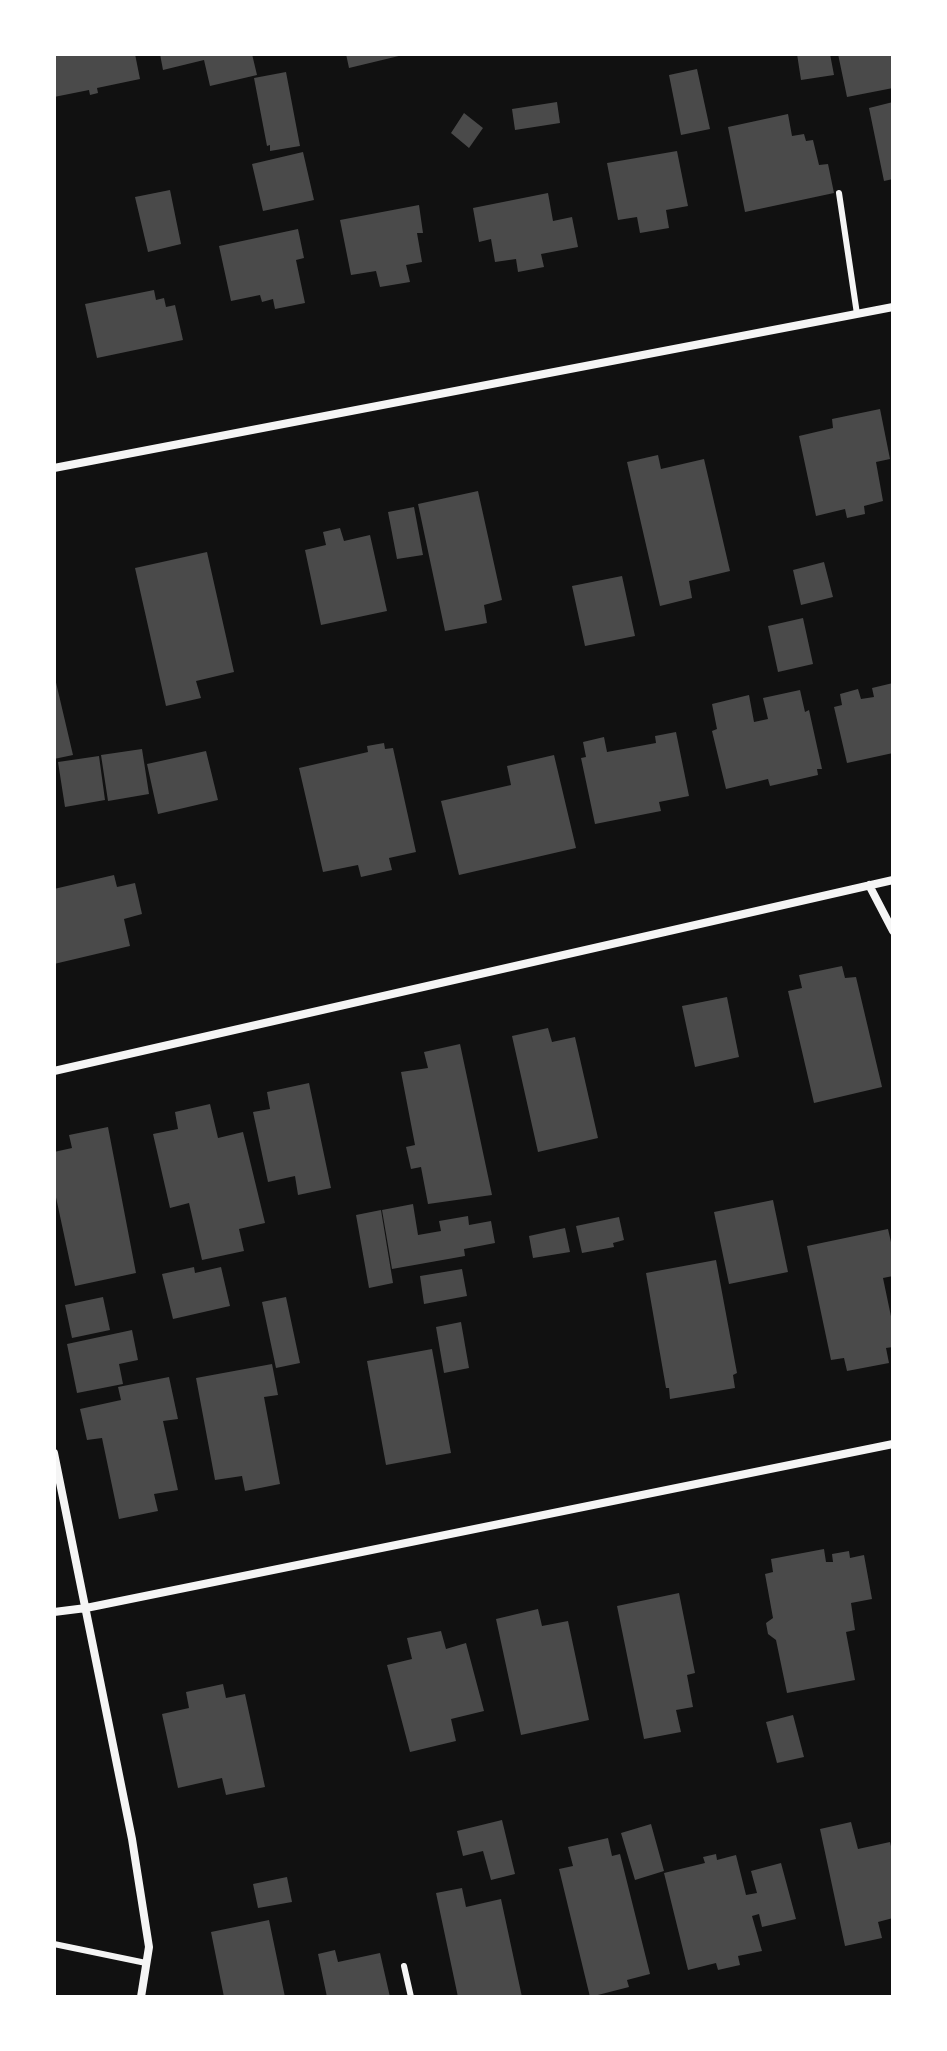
<!DOCTYPE html>
<style>
body{margin:0}
#map{position:relative;width:947px;height:2051px;overflow:hidden;background:#111;font-family:Roboto,sans-serif}
canvas{display:block}
.frame{position:absolute;inset:0;border:56px solid #fff;pointer-events:none}
</style>
<div id="map">
<canvas width="947" height="2051"></canvas>
<div class="frame"></div>
</div>
<script>
const context = document.querySelector('canvas').getContext('2d');
context.lineJoin = 'round';
function paint(path, color) { context.fillStyle = color; context.fill(path, 'evenodd'); }
function strokePath(path, color, width, dash) { context.strokeStyle = color; context.lineWidth = width; context.lineCap = dash ? 'butt' : 'round'; context.setLineDash(dash || []); context.stroke(path); }
const building = new Path2D(`
 M 54,54 L 113,54 L 113,56 L 135,54 L 140,79 L 97,88 L 98,93 L 90,95 L 89,90 L 54,97 Z
 M 160,54 L 252,54 L 257,75 L 210,86 L 204,60 L 163,70 Z
 M 346,54 L 403,54 L 403,55 L 349,68 Z
 M 797,54 L 830,54 L 834,75 L 801,80 Z
 M 838,54 L 893,54 L 893,88 L 847,97 Z
 M 697,69 L 710,129 L 681,135 L 669,75 Z
 M 286,72 L 300,146 L 270,151 L 270,145 L 267,146 L 254,78 Z
 M 557,102 L 560,123 L 515,130 L 512,109 Z
 M 893,102 L 893,179 L 884,181 L 869,108 Z
 M 464,113 L 483,128 L 469,148 L 451,133 Z
 M 788,114 L 792,136 L 804,134 L 806,141 L 813,140 L 819,165 L 828,164 L 834,193 L 745,212 L 728,127 Z
 M 677,151 L 688,206 L 666,210 L 669,228 L 640,233 L 637,217 L 618,220 L 607,163 Z
 M 303,152 L 314,200 L 263,211 L 252,164 Z
 M 170,190 L 181,244 L 148,252 L 135,197 Z
 M 548,193 L 553,221 L 572,217 L 578,247 L 541,254 L 544,267 L 518,272 L 516,259 L 495,262 L 491,239 L 479,242 L 473,208 Z
 M 419,205 L 423,233 L 417,233 L 422,262 L 406,265 L 410,282 L 380,287 L 376,271 L 351,275 L 340,220 Z
 M 298,229 L 304,258 L 296,260 L 305,303 L 275,309 L 273,299 L 262,302 L 260,295 L 231,301 L 219,246 Z
 M 154,290 L 156,300 L 164,298 L 166,307 L 175,305 L 183,340 L 97,358 L 85,304 Z
 M 880,409 L 890,459 L 876,462 L 883,501 L 864,506 L 865,514 L 847,518 L 845,509 L 816,516 L 799,436 L 833,428 L 832,419 Z
 M 658,455 L 661,469 L 704,459 L 730,571 L 689,581 L 692,598 L 660,606 L 627,462 Z
 M 478,491 L 502,600 L 484,605 L 487,623 L 445,631 L 418,504 Z
 M 414,507 L 423,555 L 397,559 L 388,512 Z
 M 340,528 L 344,541 L 370,535 L 387,611 L 321,625 L 305,550 L 326,545 L 323,532 Z
 M 207,552 L 234,672 L 196,681 L 201,698 L 166,706 L 135,568 Z
 M 824,562 L 833,597 L 801,605 L 793,570 Z
 M 622,576 L 635,636 L 585,646 L 572,586 Z
 M 803,618 L 813,664 L 778,672 L 768,626 Z
 M 54,674 L 73,755 L 54,759 Z
 M 893,683 L 893,753 L 847,763 L 834,707 L 842,705 L 840,694 L 858,689 L 861,699 L 874,697 L 872,688 Z
 M 800,690 L 805,712 L 809,710 L 822,769 L 817,769 L 818,775 L 770,786 L 768,779 L 726,789 L 712,731 L 717,729 L 712,704 L 749,695 L 754,722 L 768,719 L 763,698 Z
 M 676,732 L 689,796 L 659,802 L 661,811 L 595,824 L 581,758 L 586,757 L 583,742 L 604,737 L 607,752 L 656,743 L 655,736 Z
 M 384,743 L 385,749 L 393,748 L 416,852 L 389,858 L 392,870 L 361,877 L 358,865 L 323,872 L 299,768 L 368,752 L 367,746 Z
 M 142,749 L 149,794 L 108,801 L 101,755 Z
 M 206,751 L 218,800 L 158,814 L 147,764 Z
 M 554,755 L 576,848 L 459,875 L 441,801 L 511,785 L 507,766 Z
 M 99,756 L 105,800 L 65,807 L 58,762 Z
 M 114,875 L 117,887 L 135,883 L 142,914 L 124,919 L 130,946 L 54,964 L 54,889 Z
 M 842,966 L 845,978 L 856,977 L 882,1087 L 814,1103 L 788,991 L 802,988 L 799,975 Z
 M 727,997 L 739,1057 L 695,1067 L 682,1006 Z
 M 548,1028 L 552,1042 L 575,1037 L 598,1138 L 538,1152 L 512,1036 Z
 M 460,1044 L 492,1195 L 428,1204 L 421,1167 L 411,1169 L 406,1147 L 415,1145 L 401,1072 L 428,1068 L 424,1052 Z
 M 309,1083 L 331,1188 L 298,1195 L 295,1176 L 268,1182 L 253,1112 L 270,1109 L 267,1092 Z
 M 210,1104 L 218,1138 L 243,1132 L 265,1223 L 239,1229 L 244,1251 L 202,1260 L 189,1203 L 170,1208 L 153,1134 L 178,1129 L 175,1112 Z
 M 108,1127 L 136,1273 L 75,1286 L 54,1188 L 54,1152 L 72,1148 L 69,1135 Z
 M 773,1200 L 788,1272 L 729,1284 L 714,1212 Z
 M 413,1204 L 418,1235 L 441,1231 L 439,1221 L 468,1216 L 469,1225 L 491,1221 L 495,1243 L 464,1249 L 465,1256 L 392,1269 L 382,1210 Z
 M 381,1210 L 393,1283 L 369,1288 L 356,1215 Z
 M 619,1217 L 624,1240 L 613,1243 L 614,1247 L 582,1253 L 576,1226 Z
 M 565,1228 L 570,1252 L 533,1258 L 529,1236 Z
 M 888,1229 L 893,1251 L 893,1276 L 883,1278 L 893,1326 L 893,1347 L 886,1348 L 889,1363 L 847,1371 L 844,1358 L 831,1360 L 807,1246 Z
 M 716,1260 L 737,1373 L 733,1375 L 735,1388 L 670,1399 L 669,1388 L 666,1388 L 646,1273 Z
 M 194,1267 L 195,1273 L 221,1267 L 230,1306 L 173,1319 L 162,1274 Z
 M 462,1269 L 467,1296 L 424,1304 L 420,1276 Z
 M 103,1297 L 110,1330 L 72,1338 L 65,1305 Z
 M 286,1297 L 300,1363 L 276,1368 L 262,1302 Z
 M 461,1322 L 469,1368 L 444,1373 L 436,1327 Z
 M 132,1330 L 138,1360 L 119,1364 L 123,1384 L 77,1393 L 67,1344 Z
 M 432,1349 L 451,1453 L 386,1465 L 367,1361 Z
 M 272,1364 L 278,1395 L 264,1397 L 280,1484 L 245,1491 L 242,1476 L 215,1480 L 196,1378 Z
 M 169,1377 L 178,1419 L 163,1421 L 178,1490 L 154,1494 L 158,1511 L 119,1519 L 102,1438 L 87,1440 L 80,1409 L 121,1400 L 118,1387 Z
 M 824,1549 L 826,1562 L 833,1562 L 832,1554 L 849,1551 L 850,1558 L 864,1555 L 872,1599 L 851,1603 L 855,1630 L 846,1632 L 855,1680 L 787,1693 L 776,1640 L 768,1634 L 766,1623 L 773,1618 L 765,1574 L 773,1572 L 771,1559 Z
 M 679,1593 L 695,1673 L 687,1675 L 693,1707 L 676,1710 L 681,1732 L 644,1739 L 617,1606 Z
 M 538,1609 L 542,1626 L 568,1621 L 589,1720 L 521,1735 L 496,1619 Z
 M 441,1631 L 446,1649 L 466,1643 L 484,1711 L 451,1719 L 456,1741 L 410,1752 L 387,1665 L 412,1659 L 407,1638 Z
 M 223,1684 L 226,1698 L 245,1694 L 265,1787 L 226,1795 L 222,1778 L 178,1788 L 162,1714 L 189,1708 L 186,1692 Z
 M 793,1715 L 804,1757 L 777,1763 L 766,1722 Z
 M 502,1820 L 515,1874 L 491,1880 L 483,1851 L 463,1856 L 457,1831 Z
 M 851,1822 L 858,1849 L 890,1842 L 893,1855 L 893,1918 L 878,1922 L 882,1938 L 845,1946 L 820,1829 Z
 M 651,1824 L 664,1871 L 635,1880 L 621,1833 Z
 M 608,1838 L 612,1856 L 620,1854 L 650,1974 L 627,1980 L 629,1987 L 590,1997 L 559,1869 L 573,1866 L 568,1847 Z
 M 716,1854 L 717,1860 L 736,1855 L 746,1895 L 757,1893 L 751,1871 L 781,1863 L 796,1919 L 762,1927 L 759,1914 L 752,1916 L 762,1951 L 738,1956 L 740,1965 L 718,1970 L 716,1963 L 688,1970 L 664,1873 L 705,1863 L 703,1857 Z
 M 287,1877 L 292,1902 L 258,1908 L 253,1884 Z
 M 462,1888 L 466,1907 L 501,1899 L 522,1997 L 458,1997 L 436,1893 Z
 M 269,1920 L 285,1997 L 224,1997 L 211,1932 Z
 M 335,1950 L 338,1962 L 380,1953 L 390,1997 L 327,1997 L 318,1954 Z`);
const service = new Path2D(`
 M 839,193 L 857,314
 M 54,1944 L 146,1963
 M 404,1966 L 411,1997`);
const minor = new Path2D(`
 M 54,468 L 893,307
 M 869,885 L 893,931
 M 54,1071 L 893,880
 M 54,1453 L 132,1839 L 149,1947 L 141,1997
 M 54,1612 L 86,1608 L 893,1444`);
paint(building, '#4a4a4a');
strokePath(service, '#f5f5f5', 6);
strokePath(minor, '#f5f5f5', 8);
</script>
